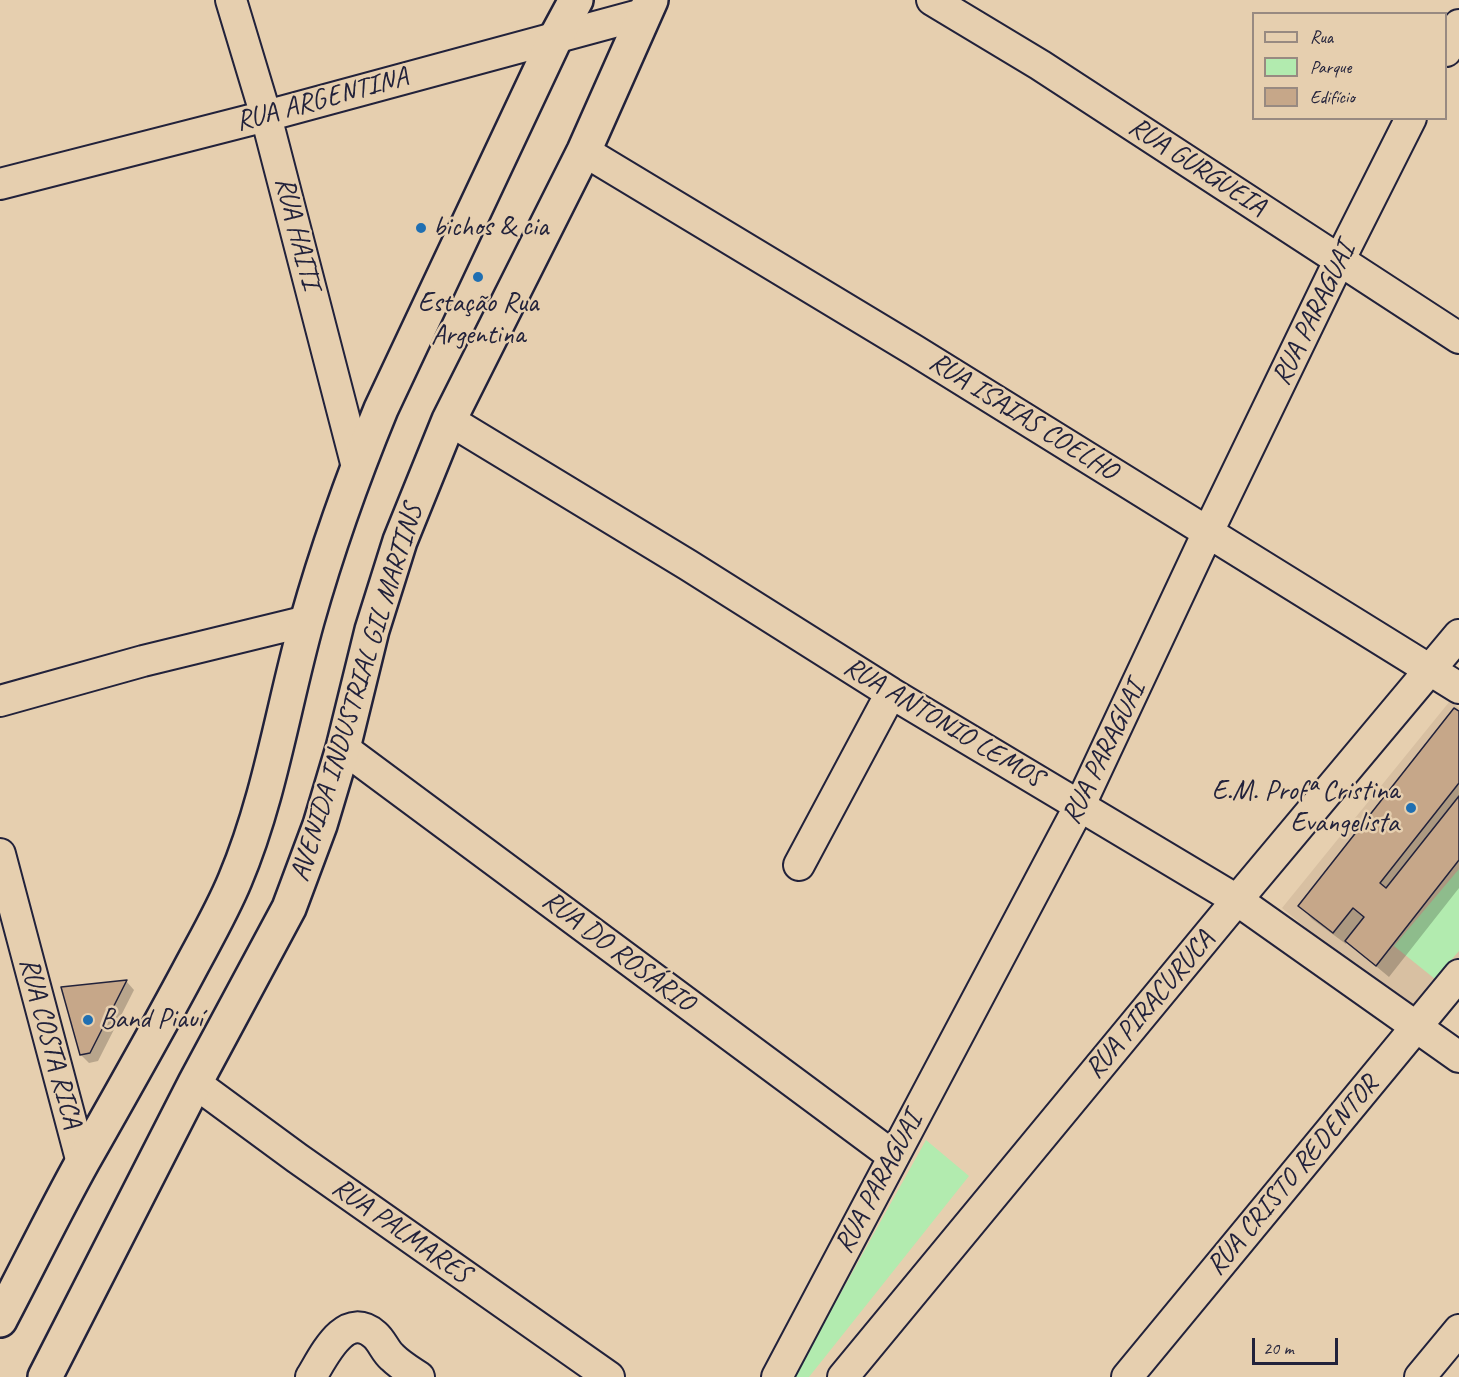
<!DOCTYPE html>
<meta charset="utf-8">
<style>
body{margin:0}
#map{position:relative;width:1459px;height:1377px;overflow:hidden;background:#e6cfaf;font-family:Caveat,sans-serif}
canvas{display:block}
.legend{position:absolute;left:1252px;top:12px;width:195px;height:108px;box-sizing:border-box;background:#e6cfaf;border:2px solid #988a81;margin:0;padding:8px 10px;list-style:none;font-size:18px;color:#22223b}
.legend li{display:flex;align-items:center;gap:12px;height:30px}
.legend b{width:30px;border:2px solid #988a81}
.scale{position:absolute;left:1252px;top:1338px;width:86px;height:27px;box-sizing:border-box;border:3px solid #22223b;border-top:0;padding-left:8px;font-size:18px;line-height:21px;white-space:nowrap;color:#22223b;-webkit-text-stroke:4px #e6cfaf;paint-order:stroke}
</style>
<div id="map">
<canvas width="1459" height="1377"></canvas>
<ul class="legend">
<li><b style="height:8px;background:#e6cfaf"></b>Rua</li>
<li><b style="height:16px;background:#b2ebaf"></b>Parque</li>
<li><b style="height:16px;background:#c6a789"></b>Edifício</li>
</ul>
<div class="scale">20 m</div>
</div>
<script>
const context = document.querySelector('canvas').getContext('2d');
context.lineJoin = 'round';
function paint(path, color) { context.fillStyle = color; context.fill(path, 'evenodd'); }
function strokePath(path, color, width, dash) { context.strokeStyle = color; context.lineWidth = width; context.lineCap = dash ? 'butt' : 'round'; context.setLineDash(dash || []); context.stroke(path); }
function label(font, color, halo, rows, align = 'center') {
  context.font = font + ' Caveat,sans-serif'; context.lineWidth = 5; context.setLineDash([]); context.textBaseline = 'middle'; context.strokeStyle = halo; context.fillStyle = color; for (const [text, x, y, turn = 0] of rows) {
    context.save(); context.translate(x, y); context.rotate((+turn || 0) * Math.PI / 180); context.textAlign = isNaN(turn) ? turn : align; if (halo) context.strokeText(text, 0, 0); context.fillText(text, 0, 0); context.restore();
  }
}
const built = new Path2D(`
 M 1450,701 L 1459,708 L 1459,963 L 1414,1017 L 1282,908 Z`);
const green = new Path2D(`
 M 1459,869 L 1459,951 L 1435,979 L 1394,946 Z
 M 926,1140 L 969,1176 L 809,1377 L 794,1377 Z`);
const shadow = new Path2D(`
 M 1459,713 L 1459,888 L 1389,977 L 1347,942 L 1346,944 L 1312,919 L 1300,906 Z
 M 127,982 L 134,990 L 98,1061 L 89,1063 L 81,1055 L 62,989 Z`);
const building = new Path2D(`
 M 1454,708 L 1459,711 L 1459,783 L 1380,883 L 1386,888 L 1459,796 L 1459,860 L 1376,966 L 1345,941 L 1364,917 L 1353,908 L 1333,933 L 1298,906 Z
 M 127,980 L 90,1053 L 80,1055 L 61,987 Z`);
const minor = new Path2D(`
 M 231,0 L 266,116 L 357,467
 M 932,0 L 1040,65 L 1459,338
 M 1446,51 L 1459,25
 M 584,151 L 914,350 L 1459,688
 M 0,184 L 266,116 L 643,14
 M 449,420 L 688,565 L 891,693 L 1237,900 L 1459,1057
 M 0,701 L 143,661 L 307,621
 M 343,748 L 893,1156
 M 0,854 L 82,1163
 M 799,865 L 891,693
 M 195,1083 L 297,1158 L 609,1377
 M 311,1377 C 324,1356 345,1309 375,1335 C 382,1341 385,1351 392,1357 C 400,1365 410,1371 419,1377
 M 777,1377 L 1080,805 L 1208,532 L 1340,259 L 1411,118
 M 843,1377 L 1237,900 L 1459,635
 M 1127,1377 L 1459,975
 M 1420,1377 L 1459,1330`);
const major = new Path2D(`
 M 0,1320 C 28,1267 54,1213 83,1161 C 120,1096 157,1031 192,965 C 207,937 223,909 235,880 C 270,797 283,707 307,621 C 327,550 353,477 381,409 L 556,37 L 576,0
 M 45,1377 L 195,1083 L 289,908 L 320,825 L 343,748 L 372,630 L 400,541 L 449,420 L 584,151 L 651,0`);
const markers = [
 [421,228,6,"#1f6fb2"],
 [478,277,6,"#1f6fb2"],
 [1411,808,6,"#1f6fb2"],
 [88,1020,6,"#1f6fb2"]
];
const streetNames = [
 ["RUA ARGENTINA",322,100,-15],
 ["RUA GURGUEIA",1197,167,33],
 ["RUA HAITI",297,233,76],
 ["RUA PARAGUAI",1314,314,-64],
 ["RUA ISAIAS COELHO",1023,417,32],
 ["AVENIDA INDUSTRIAL GIL MARTINS",357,693,-73],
 ["RUA ANTONIO LEMOS",943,723,31],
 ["RUA PARAGUAI",1104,753,-64],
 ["RUA DO ROSÁRIO",618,952,37],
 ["RUA PIRACURUCA",1150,1005,-50],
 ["RUA COSTA RICA",50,1043,75],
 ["RUA CRISTO REDENTOR",1293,1176,-50],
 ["RUA PARAGUAI",879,1183,-62],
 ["RUA PALMARES",401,1231,35]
];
const poiNames = [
 ["bichos & cia",433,228],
 ["Estação Rua",478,304,"center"],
 ["Argentina",478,336,"center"],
 ["E.M. Profª Cristina",1399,792,"right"],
 ["Evangelista",1399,824,"right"],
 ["Band Piauí",100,1020]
];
paint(built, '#d8c0a2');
paint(green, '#b2ebaf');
paint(shadow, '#0003');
paint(building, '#c6a789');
strokePath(building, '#22223b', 1.5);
strokePath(minor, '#22223b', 34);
strokePath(major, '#22223b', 38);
strokePath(minor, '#e6cfaf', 30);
strokePath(major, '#e6cfaf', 33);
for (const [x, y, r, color] of markers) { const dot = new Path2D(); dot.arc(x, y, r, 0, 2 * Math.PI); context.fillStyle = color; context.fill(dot); strokePath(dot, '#e6cfaf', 2); }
label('28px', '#22223b', '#e6cfaf', streetNames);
label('28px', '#22223b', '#e6cfaf', poiNames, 'left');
</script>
